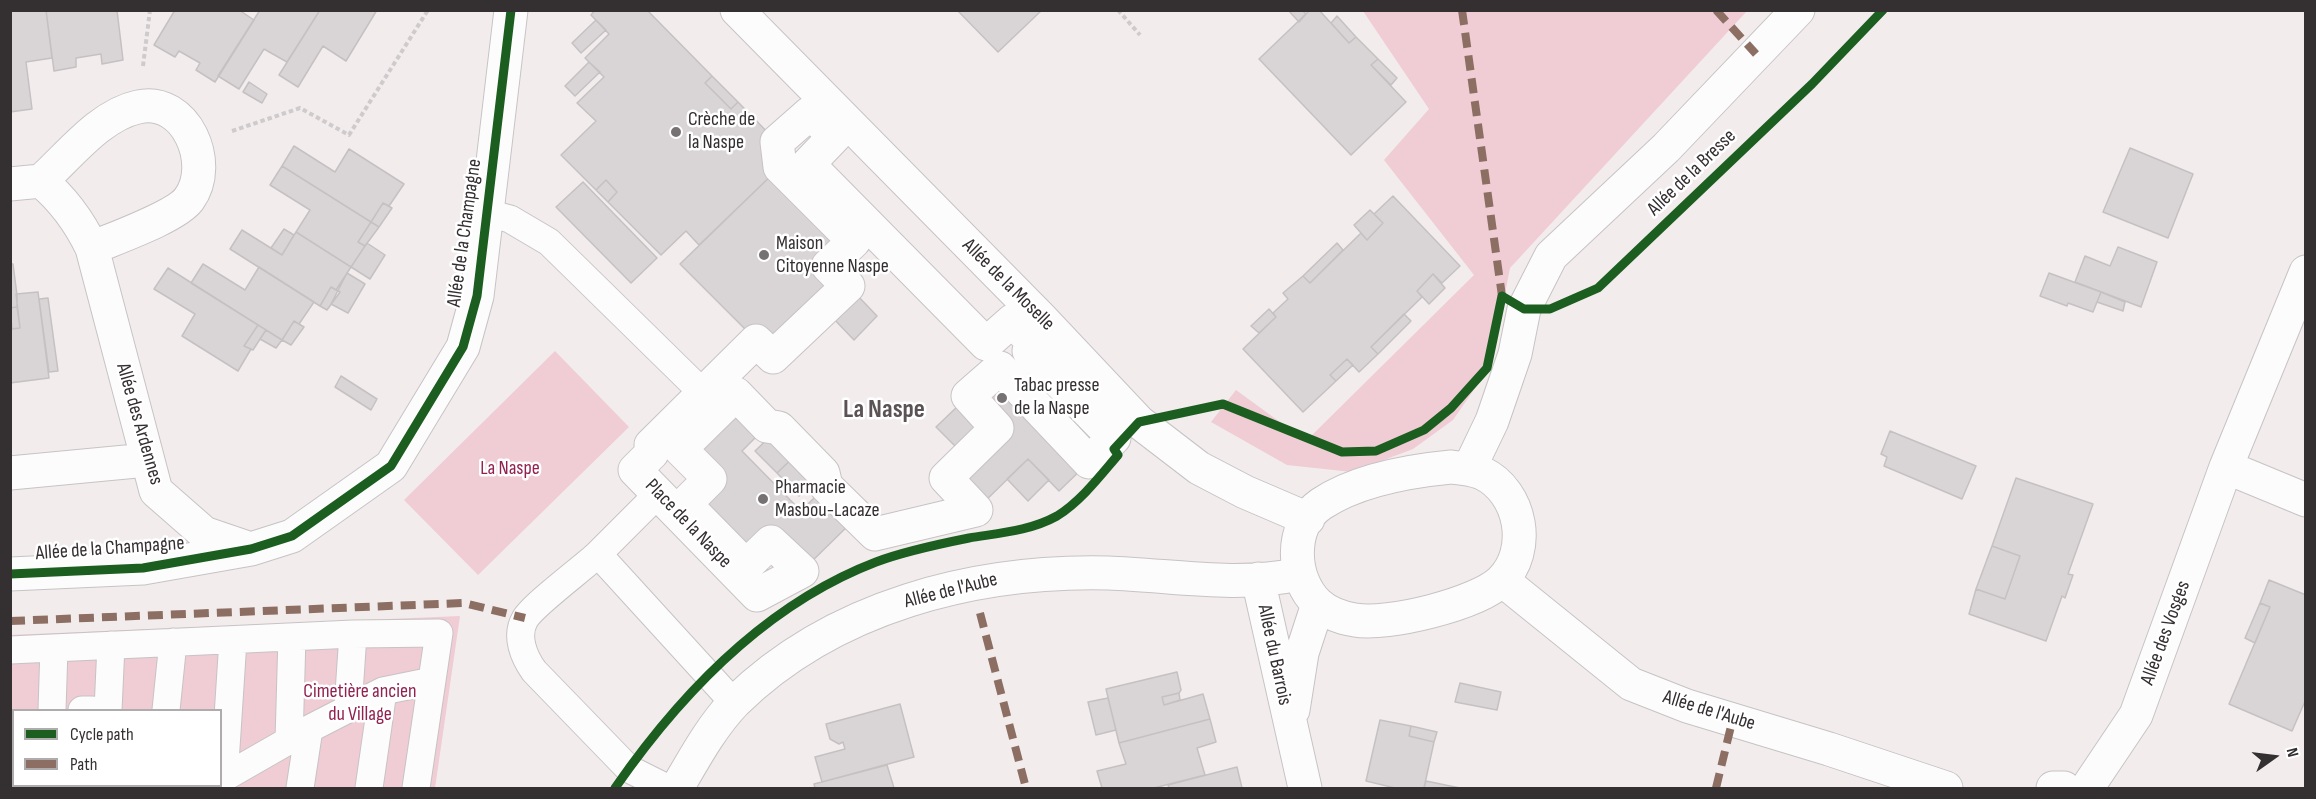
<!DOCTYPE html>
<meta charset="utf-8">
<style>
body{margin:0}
#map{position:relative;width:2316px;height:799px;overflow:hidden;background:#f2eced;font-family:"Sofia Sans Condensed",sans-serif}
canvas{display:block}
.frame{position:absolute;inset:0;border:12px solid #342f31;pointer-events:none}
.legend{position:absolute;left:12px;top:709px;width:210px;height:78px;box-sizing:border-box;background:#fff;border:2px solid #aeacad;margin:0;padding:8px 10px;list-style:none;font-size:18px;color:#342f31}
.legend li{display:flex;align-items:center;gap:12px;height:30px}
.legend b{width:30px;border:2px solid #aeacad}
.north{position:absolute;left:2244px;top:727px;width:60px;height:60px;-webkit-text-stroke:4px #fff;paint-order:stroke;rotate:76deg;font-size:16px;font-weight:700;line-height:24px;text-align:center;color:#342f31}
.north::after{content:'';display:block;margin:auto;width:21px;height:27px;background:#342f31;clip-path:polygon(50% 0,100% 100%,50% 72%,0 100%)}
</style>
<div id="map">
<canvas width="2316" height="799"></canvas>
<div class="frame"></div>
<ul class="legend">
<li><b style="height:8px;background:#1b5e20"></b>Cycle path</li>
<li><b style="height:8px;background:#8d6e63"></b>Path</li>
</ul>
<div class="north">N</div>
</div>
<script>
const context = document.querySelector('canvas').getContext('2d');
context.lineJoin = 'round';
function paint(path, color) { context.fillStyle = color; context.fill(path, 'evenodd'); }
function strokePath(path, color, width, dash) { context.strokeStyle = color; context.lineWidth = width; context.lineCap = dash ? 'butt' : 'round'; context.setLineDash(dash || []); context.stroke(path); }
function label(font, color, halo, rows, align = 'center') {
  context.font = font + ' "Sofia Sans Condensed",sans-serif'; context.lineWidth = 5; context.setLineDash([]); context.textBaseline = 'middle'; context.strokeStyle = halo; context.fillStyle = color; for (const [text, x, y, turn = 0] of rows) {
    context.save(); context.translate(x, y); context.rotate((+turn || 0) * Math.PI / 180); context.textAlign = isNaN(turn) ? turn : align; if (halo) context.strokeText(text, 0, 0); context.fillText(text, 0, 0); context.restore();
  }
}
const green = new Path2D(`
 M 1363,11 L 1747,11 L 1510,268 L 1491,365 L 1453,420 L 1413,449 L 1352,472 L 1287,465 L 1211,422 L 1236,390 L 1306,441 L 1474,275 L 1384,160 L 1429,109 Z
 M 555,351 L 629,427 L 478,575 L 404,500 Z
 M 460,616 L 435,788 L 11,788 L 10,635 ZM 14,710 L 220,710 L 220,786 L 14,786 Z`);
const building = new Path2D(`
 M 10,10 L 46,10 L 52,58 L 26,62 L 32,109 L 10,112 Z
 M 46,10 L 117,10 L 123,60 L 102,64 L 101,54 L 76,58 L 76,67 L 54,71 Z
 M 175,10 L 239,10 L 254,20 L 215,82 L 196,70 L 200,63 L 179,51 L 175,57 L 154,45 Z
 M 260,10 L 320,10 L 287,62 L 264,49 L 239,89 L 218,76 Z
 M 320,10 L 377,10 L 346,61 L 323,46 L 298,87 L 279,75 Z
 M 595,10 L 647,10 L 712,76 L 705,83 L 731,109 L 738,102 L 777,142 L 778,169 L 699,245 L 686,231 L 661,255 L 608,202 L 617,192 L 606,180 L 596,190 L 561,155 L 596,121 L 577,103 L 604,77 L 585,58 L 609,34 L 591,15 Z
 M 957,10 L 1042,10 L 998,52 Z
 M 1288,10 L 1302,10 L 1306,14 L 1299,22 Z
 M 1310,10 L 1319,10 L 1349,43 L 1356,37 L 1378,59 L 1371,65 L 1406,102 L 1351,155 L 1259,59 Z
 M 1337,16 L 1356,37 L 1349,43 L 1331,23 Z
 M 596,20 L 606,30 L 581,53 L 572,43 Z
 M 1378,59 L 1397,78 L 1391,85 L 1371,65 Z
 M 589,62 L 600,72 L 575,96 L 565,86 Z
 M 712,76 L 738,102 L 731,109 L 705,83 Z
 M 249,82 L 267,94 L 262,103 L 243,92 Z
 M 294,146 L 335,172 L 349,149 L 404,184 L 389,206 L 383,203 L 371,222 L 282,166 Z
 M 2130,148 L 2193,174 L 2168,238 L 2103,212 Z
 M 282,166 L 371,222 L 358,242 L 365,246 L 351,267 L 296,232 L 310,210 L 270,185 Z
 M 778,169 L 854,241 L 848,286 L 773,357 L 680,264 Z
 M 606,180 L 617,192 L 608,202 L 596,190 Z
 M 583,182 L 657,258 L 631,283 L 556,207 Z
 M 1393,196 L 1460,266 L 1442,283 L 1433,274 L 1417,291 L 1422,297 L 1371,347 L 1378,354 L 1359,372 L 1347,359 L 1330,375 L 1336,381 L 1303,412 L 1243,349 L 1276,317 L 1273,313 L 1288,299 L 1283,293 L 1303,276 L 1310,283 L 1361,233 L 1367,240 L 1383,223 L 1374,214 Z
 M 383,203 L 392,208 L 379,227 L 371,222 Z
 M 1370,210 L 1383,223 L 1367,240 L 1354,225 Z
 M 371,222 L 379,227 L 365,246 L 358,242 Z
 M 284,229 L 294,235 L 282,255 L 271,248 Z
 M 242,230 L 282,255 L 296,232 L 351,267 L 336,290 L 331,287 L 320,306 L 230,249 Z
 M 367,243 L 385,255 L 370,279 L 351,267 Z
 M 1337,243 L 1343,250 L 1310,283 L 1303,276 Z
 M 2118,247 L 2157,262 L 2141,307 L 2075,282 L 2085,256 L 2110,266 Z
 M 10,264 L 13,264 L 17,295 L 17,307 L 10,308 Z
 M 203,264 L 245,290 L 259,267 L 314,302 L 299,324 L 294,321 L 282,340 L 191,283 Z
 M 168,268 L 258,325 L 244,346 L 251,349 L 238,371 L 182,336 L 195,314 L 154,289 Z
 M 347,273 L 365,284 L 348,313 L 331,304 Z
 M 2049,273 L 2101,292 L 2093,312 L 2068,303 L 2067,306 L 2040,296 Z
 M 1433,274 L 1445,288 L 1429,304 L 1417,291 Z
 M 331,287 L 340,292 L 327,310 L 320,306 Z
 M 38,292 L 49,378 L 10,383 L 10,329 L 20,328 L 16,294 Z
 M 2101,292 L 2125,302 L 2123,311 L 2097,302 Z
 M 855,293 L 877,316 L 854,340 L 831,316 Z
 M 48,298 L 58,371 L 49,372 L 39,299 Z
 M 17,307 L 20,328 L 12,329 L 10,308 Z
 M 1269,309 L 1276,317 L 1259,333 L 1251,326 Z
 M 1404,314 L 1411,321 L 1378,354 L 1371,347 Z
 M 294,321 L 304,327 L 291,345 L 282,340 Z
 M 258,325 L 266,330 L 253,350 L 244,346 Z
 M 266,330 L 282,340 L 276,348 L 260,339 Z
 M 1347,359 L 1353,365 L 1336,381 L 1330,375 Z
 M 1000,368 L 1089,462 L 1059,491 L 1028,459 L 976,510 L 946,478 L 997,428 L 968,396 Z
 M 341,376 L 377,399 L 371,410 L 335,387 Z
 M 736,394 L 767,426 L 742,451 L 801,511 L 826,486 L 857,517 L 802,571 L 771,542 L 746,566 L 685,504 L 710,479 L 680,449 Z
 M 960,404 L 983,427 L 959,450 L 936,427 Z
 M 779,428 L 801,450 L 777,473 L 755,451 Z
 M 1890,431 L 1976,466 L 1962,499 L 1884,466 L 1887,457 L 1881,454 Z
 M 801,450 L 823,473 L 799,496 L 777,473 Z
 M 1028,459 L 1049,480 L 1028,501 L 1007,479 Z
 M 2016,478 L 2093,504 L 2068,574 L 2073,575 L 2065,598 L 2062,596 L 2046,641 L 1969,614 L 1976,589 L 2005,599 L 2020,556 L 1992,546 Z
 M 1992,546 L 2020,556 L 2005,599 L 1976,589 Z
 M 2269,580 L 2306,595 L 2306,699 L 2292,731 L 2229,704 L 2270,607 L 2260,603 Z
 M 2260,603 L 2270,607 L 2255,643 L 2245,638 Z
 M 1177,672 L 1181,690 L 1179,693 L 1162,697 L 1164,705 L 1203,694 L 1210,719 L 1119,743 L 1106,689 Z
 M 1460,683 L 1501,692 L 1497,710 L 1455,702 Z
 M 1179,693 L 1180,700 L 1164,705 L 1162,697 Z
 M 1108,698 L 1116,730 L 1096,735 L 1088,702 Z
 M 900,704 L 914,757 L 822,782 L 815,757 L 845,749 L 843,742 L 839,744 L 830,739 L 826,724 Z
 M 1210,719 L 1216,742 L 1197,748 L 1205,775 L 1154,788 L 1102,788 L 1097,771 L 1126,764 L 1119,743 Z
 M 1380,720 L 1411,726 L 1409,736 L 1434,742 L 1424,788 L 1395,788 L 1366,781 Z
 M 1411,726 L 1437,732 L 1434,742 L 1409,736 Z
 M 887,765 L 894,788 L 815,788 L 814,784 Z
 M 1237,767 L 1242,788 L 1169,788 L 1168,785 Z
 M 1426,781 L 1460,788 L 1424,788 Z`);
const path = new Path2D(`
 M 1118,10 L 1140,35
 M 143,66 L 150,10
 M 232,131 L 300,108 L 349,135 L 428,10`);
const lane = new Path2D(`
 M 487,213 L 510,219 L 549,242 L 703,393
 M 598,554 L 654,498
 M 10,650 L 353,634 L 439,633 L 416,788
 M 348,708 L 353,634
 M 52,710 L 54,648
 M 82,710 L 92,710
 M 108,710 L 111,645
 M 166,710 L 173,642
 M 10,731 L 14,729
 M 289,740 L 292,637
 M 224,778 L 233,640
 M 220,780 L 309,729 L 383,691 L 432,681
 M 191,786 L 193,788
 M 30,788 L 30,786
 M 95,788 L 96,786
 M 158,788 L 158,786
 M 300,788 L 309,729
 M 369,788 L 383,691
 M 667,788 L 629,769 L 534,671 C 524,657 515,636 525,619 C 533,605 583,568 598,554 L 734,703`);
const street = new Path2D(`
 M 737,10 L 1040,317 L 1139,422 L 1199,468 L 1245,492 L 1308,519
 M 810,113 L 835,136 L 808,164 L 986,344 L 1012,321 L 1035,344 L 1029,351 L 1114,438 L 1089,462 L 1000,368 L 968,396 L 997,428 L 946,478 L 976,510 L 875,534 L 826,486 L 823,473 L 779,428 L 767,426 L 736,394 L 680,449 L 710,479 L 685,504 L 746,566 L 771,542 L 802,571 L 757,595 L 635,470 L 652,453 L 651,445 L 756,341 L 773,357 L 848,286 L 828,266 L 854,241 L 780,167 L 777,142 Z
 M 41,181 C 69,156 100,115 138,107 C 186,96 215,164 189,199 C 176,217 115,238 92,248
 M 10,184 L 41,181 C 64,200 79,221 92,248 L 156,491 L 204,533 L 248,548
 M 1451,467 C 1461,468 1472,469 1482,473 C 1522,492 1532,551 1501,581 C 1477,604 1387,626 1355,620 C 1342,618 1328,613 1318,604 C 1291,579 1289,526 1321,504 C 1357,480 1409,471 1451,467 Z
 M 2226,467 L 2306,500
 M 1469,469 L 1492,421 L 1515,354 L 1524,309 L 1551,256 L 1666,148 L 1798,10
 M 10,473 L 147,460
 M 10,574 L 143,568 L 251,549 L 292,536 L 391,466 L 463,347 L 477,296 L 511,10
 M 1258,579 L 1305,788
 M 1502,580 L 1631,684 L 1687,706 L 1829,749 L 1946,788
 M 1293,710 L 1302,653 L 1318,604
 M 677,788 C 694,759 711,727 735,702 C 833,606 975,570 1108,573 C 1171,575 1236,588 1299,574
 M 2053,788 L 2064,788
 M 2087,788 L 2136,715 L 2226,467 L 2306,272`);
const quiet = new Path2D(`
 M 1462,10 L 1502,296
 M 1716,10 L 1756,54
 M 980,613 L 1026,788
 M 10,621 L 464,603 L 525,618
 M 1716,788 L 1733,718`);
const cycleway = new Path2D(`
 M 10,574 L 143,568 L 251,549 L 292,536 L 391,466 L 463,347 L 477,296 L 511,10
 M 615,788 C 681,693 766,604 876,562 C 905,551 939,544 969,538 C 999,533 1030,531 1057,516 C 1081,501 1100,476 1118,455 L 1114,449 L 1139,422 L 1223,404 L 1342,452 L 1376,451 L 1424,430 L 1451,408 L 1487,368 L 1502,296 L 1524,309 L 1550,309 L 1598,288 L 1812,84 L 1883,10`);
const markers = [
 [676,132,6,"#767173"],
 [764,255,6,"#767173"],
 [1002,398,6,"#767173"],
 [763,499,6,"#767173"]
];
const poiNames = [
 ["Crèche de",688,120],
 ["la Naspe",688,143],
 ["Maison",776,244],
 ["Citoyenne Naspe",776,267],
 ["Tabac presse",1014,386],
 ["de la Naspe",1014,409],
 ["Pharmacie",775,488],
 ["Masbou-Lacaze",775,511]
];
const streetNames = [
 ["Allée de la Bresse",1692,173,-44],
 ["Allée de la Champagne",465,233,-82],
 ["Allée de la Moselle",1008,285,45],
 ["Allée des Ardennes",139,424,74],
 ["Place de la Naspe",688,524,46],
 ["Allée de la Champagne",110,549,-4],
 ["Allée de l'Aube",951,591,-14],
 ["Allée des Vosges",2166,633,-70],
 ["Allée du Barrois",1274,655,78],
 ["Allée de l'Aube",1709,711,17]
];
const parkNames = [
 ["La Naspe",510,469],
 ["Cimetière ancien",360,692],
 ["du Village",360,715]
];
const districtNames = [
 ["La Naspe",884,410]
];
paint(green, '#f0ccd5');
paint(building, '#d9d4d5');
strokePath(building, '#c5c1c2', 1.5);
strokePath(lane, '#c7c3c4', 29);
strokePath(street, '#c7c3c4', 35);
strokePath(path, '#cfcbcc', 4, [4.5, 3]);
strokePath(lane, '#fdfcfc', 27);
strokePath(street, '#fdfcfc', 33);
strokePath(quiet, '#8d6e63', 8, [15, 8]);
strokePath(cycleway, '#1b5e20', 9);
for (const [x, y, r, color] of markers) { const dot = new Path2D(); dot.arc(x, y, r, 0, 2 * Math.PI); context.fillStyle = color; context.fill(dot); strokePath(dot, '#fff', 2); }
label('20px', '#342f31', '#fff', poiNames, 'left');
label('20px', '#342f31', '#fff', streetNames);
label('20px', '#91224f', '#fff', parkNames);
label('bold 26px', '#5b5254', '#fff', districtNames);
</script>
